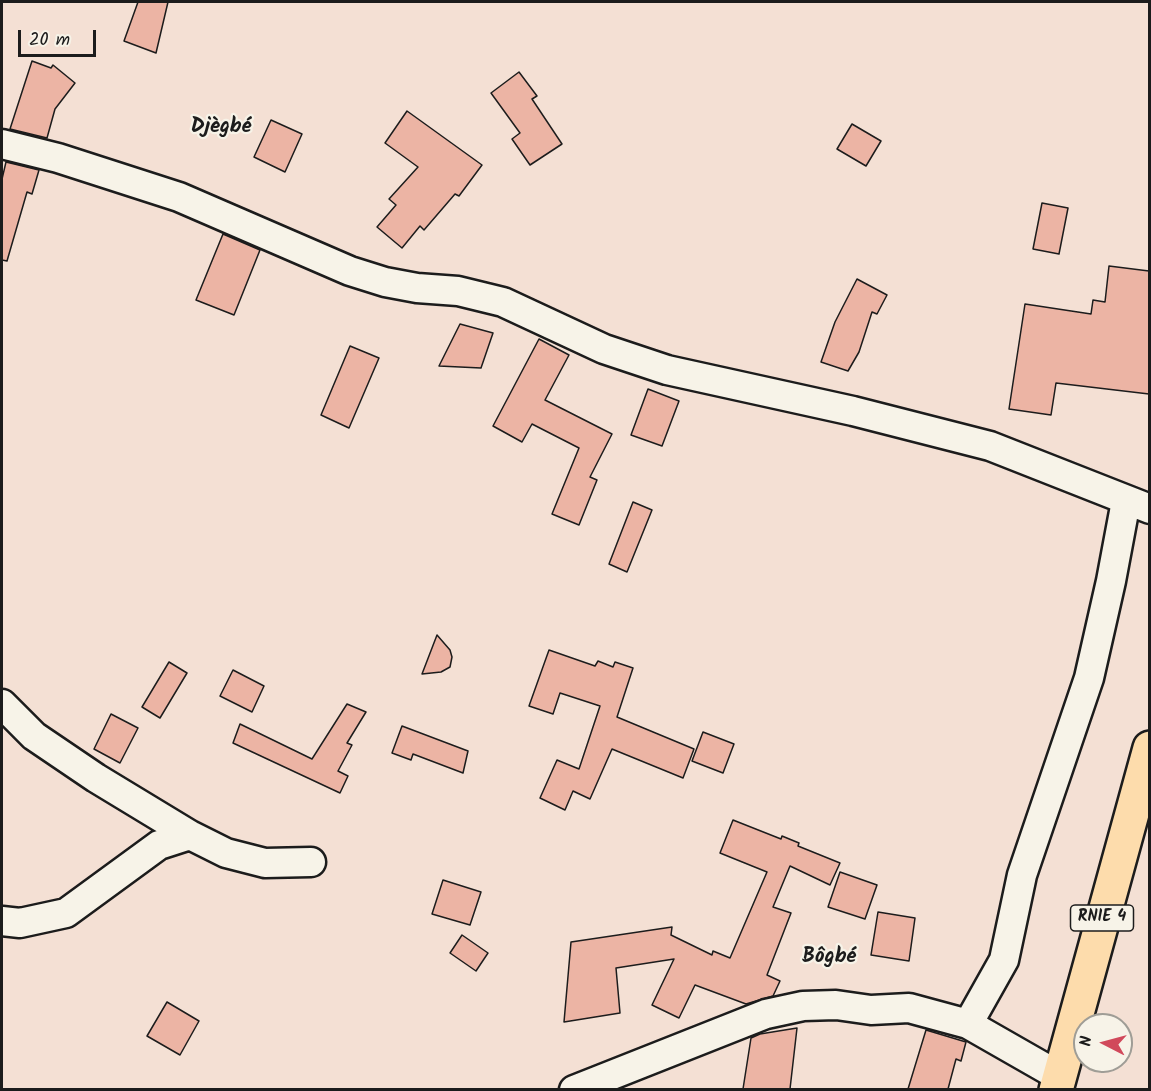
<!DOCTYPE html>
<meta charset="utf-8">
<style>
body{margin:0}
#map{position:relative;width:1151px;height:1091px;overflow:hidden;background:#f4e0d4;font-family:Kalam,sans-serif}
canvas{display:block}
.frame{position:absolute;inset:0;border:3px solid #1c1c1c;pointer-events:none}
.north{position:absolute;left:1073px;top:1013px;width:60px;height:60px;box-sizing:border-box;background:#f7f3e8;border:2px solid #9f9d96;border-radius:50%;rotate:276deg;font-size:16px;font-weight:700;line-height:24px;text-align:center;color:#1c1c1c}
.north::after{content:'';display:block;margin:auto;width:21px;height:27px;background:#d1495b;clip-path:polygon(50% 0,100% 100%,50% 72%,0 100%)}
.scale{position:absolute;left:18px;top:30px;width:78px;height:27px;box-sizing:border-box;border:3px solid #1c1c1c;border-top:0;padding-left:8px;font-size:18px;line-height:21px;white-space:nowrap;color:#1c1c1c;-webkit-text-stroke:4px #f7f3e8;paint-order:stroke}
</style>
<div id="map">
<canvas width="1151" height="1091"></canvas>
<div class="frame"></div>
<div class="north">N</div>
<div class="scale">20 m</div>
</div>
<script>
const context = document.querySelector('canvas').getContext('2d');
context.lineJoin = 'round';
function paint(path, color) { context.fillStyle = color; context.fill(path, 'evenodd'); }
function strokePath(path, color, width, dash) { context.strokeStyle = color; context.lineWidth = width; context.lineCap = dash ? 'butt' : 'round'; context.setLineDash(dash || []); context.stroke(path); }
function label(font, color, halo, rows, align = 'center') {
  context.font = font + ' Kalam,sans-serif'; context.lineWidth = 4.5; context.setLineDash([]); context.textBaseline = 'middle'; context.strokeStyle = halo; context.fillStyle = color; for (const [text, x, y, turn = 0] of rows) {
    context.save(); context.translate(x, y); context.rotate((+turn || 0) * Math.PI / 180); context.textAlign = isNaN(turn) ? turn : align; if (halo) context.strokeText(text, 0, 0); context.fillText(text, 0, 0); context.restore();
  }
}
const building = new Path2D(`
 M 138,2 L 168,2 L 156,53 L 124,41 Z
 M 32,61 L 51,68 L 53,65 L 75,83 L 55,109 L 47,138 L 10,129 Z
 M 519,72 L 537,96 L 532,99 L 562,144 L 530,165 L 512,139 L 520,133 L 491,93 Z
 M 407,111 L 482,165 L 459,196 L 455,194 L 424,230 L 420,226 L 402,248 L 377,227 L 396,205 L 389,199 L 418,167 L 385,143 Z
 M 271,120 L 302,134 L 285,172 L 254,157 Z
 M 852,124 L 881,141 L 866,166 L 837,149 Z
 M 6,162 L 39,170 L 32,194 L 27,192 L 7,261 L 2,260 L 2,179 Z
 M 1042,203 L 1068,208 L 1059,254 L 1033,249 Z
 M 223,234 L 260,250 L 234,315 L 196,300 Z
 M 1109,266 L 1149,271 L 1149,394 L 1056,383 L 1051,415 L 1009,409 L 1025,304 L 1091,314 L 1093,300 L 1105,302 Z
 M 857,279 L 887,295 L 877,314 L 872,312 L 859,352 L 848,371 L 821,362 L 835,322 Z
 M 460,324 L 493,333 L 481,368 L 439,366 Z
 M 539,339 L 569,355 L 545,400 L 612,434 L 590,477 L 597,480 L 579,525 L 552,514 L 579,448 L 532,424 L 522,442 L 493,426 Z
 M 350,346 L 379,358 L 349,428 L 321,415 Z
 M 648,389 L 679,401 L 662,446 L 631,435 Z
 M 633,502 L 652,510 L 627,572 L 609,564 Z
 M 437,635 L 450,650 L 452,657 L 450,667 L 441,672 L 422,674 Z
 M 549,650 L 595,666 L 598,661 L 613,667 L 615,662 L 633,668 L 617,717 L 694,749 L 683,778 L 612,749 L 590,799 L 573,791 L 565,810 L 540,798 L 557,760 L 579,769 L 600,706 L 560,693 L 553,714 L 529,706 Z
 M 169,662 L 187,673 L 160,718 L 142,707 Z
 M 233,670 L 264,686 L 252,712 L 220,696 Z
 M 347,704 L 366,712 L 347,743 L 352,745 L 338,771 L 348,776 L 340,793 L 233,743 L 240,724 L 312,759 Z
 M 111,714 L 138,728 L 120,763 L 94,749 Z
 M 402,726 L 468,751 L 463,773 L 413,754 L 411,760 L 392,753 Z
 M 703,732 L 734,744 L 723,773 L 692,761 Z
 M 733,820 L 781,839 L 782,836 L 799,843 L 798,846 L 840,863 L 830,885 L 790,866 L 773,907 L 791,913 L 767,975 L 780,981 L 773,996 L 746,1004 L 695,985 L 679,1018 L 652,1005 L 674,959 L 616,968 L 620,1013 L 564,1022 L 571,942 L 672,927 L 671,935 L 712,955 L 713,951 L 730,958 L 767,872 L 720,853 Z
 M 840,872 L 877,885 L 865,919 L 828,907 Z
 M 443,880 L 481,892 L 470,925 L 432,914 Z
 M 878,912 L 915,918 L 909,961 L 871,955 Z
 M 462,935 L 488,953 L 476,971 L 450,953 Z
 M 167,1002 L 199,1021 L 180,1055 L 147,1036 Z
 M 797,1028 L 790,1089 L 743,1089 L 751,1038 L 760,1034 Z
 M 926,1030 L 966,1042 L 961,1061 L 956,1059 L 948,1089 L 908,1089 Z`);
const street = new Path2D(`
 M 2,144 L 58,158 L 179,197 L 350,271 L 385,282 L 417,288 L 458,291 L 503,302 L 604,349 L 667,370 L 853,411 L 990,446 L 1150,509
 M 2,704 L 34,736 L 96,778 L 190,835
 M 2,921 L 20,923 L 66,913 L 159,845 L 190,835 L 226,853 L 265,863 L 311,862
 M 968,1024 L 1004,960 L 1022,875 L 1089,678 L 1111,581 L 1126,501
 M 574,1090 L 766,1014 L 803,1006 L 836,1005 L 871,1010 L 909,1008 L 968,1024 L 1059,1076`);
const primary = new Path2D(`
 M 1056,1090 L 1150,748`);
const shields = [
 [1102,918,63]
];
const shieldNames = [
 ["RNIE 4",1102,918]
];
const quarterNames = [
 ["Djègbé",221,128],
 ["Bôgbé",829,958]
];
paint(building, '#ecb4a4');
strokePath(building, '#1c1c1c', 1.5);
strokePath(street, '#1c1c1c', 33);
strokePath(primary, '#1c1c1c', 38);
strokePath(street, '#f7f3e8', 28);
strokePath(primary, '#fddcac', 33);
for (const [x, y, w] of shields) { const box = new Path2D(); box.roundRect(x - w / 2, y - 13, w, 26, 4.5); context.fillStyle = '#f7f3e8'; context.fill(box); strokePath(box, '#1c1c1c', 1.5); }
label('bold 16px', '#1c1c1c', null, shieldNames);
label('bold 21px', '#1c1c1c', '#f7f3e8', quarterNames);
</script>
